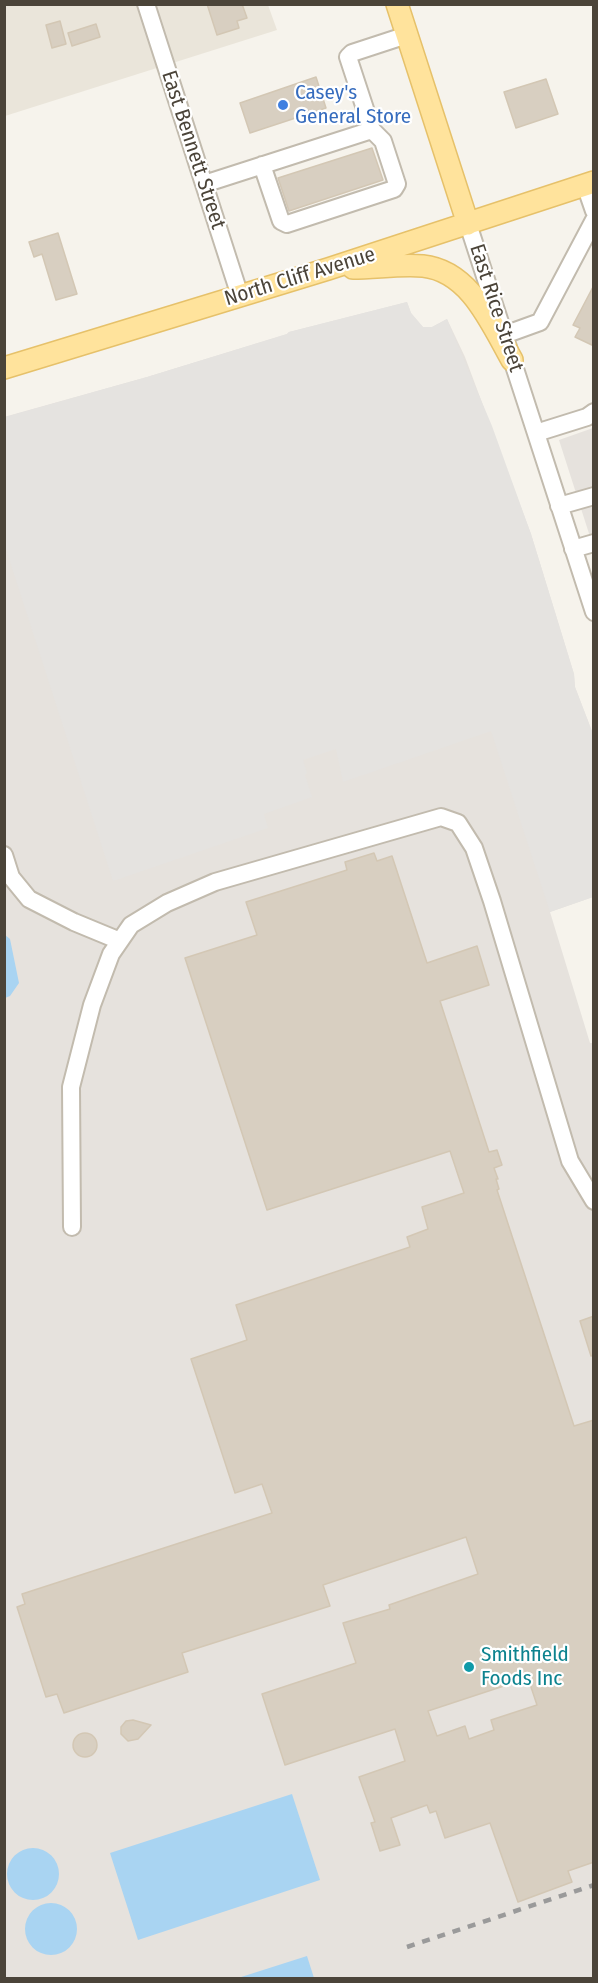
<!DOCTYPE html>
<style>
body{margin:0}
#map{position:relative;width:598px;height:1983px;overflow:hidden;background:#f6f3ec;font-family:"Fira Sans Condensed",sans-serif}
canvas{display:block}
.frame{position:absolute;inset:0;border:6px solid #4b4439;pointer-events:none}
</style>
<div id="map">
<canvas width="598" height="1983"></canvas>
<div class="frame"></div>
</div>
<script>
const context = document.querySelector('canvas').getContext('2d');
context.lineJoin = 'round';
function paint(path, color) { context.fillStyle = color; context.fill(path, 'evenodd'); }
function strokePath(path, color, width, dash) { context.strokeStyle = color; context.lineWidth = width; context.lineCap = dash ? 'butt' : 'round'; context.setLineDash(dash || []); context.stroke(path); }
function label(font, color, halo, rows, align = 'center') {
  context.font = font + ' "Fira Sans Condensed",sans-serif'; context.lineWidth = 4.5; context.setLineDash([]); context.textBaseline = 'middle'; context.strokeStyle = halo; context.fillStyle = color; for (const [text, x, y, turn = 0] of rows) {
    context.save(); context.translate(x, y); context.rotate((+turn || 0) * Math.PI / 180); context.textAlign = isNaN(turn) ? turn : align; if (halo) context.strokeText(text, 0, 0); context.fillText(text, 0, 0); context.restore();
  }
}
const residential = new Path2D(`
 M 4,5 L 268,5 L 277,30 L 5,116 Z`);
const industrial = new Path2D(`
 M 407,302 L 411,313 L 423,327 L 432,327 L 447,319 L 465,357 L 531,534 L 574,674 L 575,687 L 593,734 L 593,897 L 550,912 L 590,1043 L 594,1043 L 593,1978 L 5,1978 L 4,417 L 147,377 L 274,338 L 287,334 L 289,332 Z
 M 593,428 L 593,546 L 559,440 Z`);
const parking = new Path2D(`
 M 407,302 L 411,313 L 423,327 L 432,327 L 447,319 L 492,426 L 531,534 L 574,674 L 575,687 L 593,734 L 593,897 L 550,912 L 491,731 L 343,782 L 336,749 L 303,760 L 307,773 L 305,775 L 312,797 L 264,814 L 268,828 L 113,881 L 5,546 L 5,417 L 147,377 L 274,338 L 287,334 L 289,332 Z`);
const water = new Path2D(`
 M 5,935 L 10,939 L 19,983 L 10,996 L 5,998 Z
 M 292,1794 L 320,1880 L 138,1940 L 110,1853 Z
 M7 1874a26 26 0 1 1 52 0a26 26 0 1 1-52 0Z
 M25 1929a26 26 0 1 1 52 0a26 26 0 1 1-52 0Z
 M 307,1956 L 314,1978 L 238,1978 Z`);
const building = new Path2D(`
 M 207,4 L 242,4 L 247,18 L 237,21 L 239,28 L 217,35 Z
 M 60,21 L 66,44 L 52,48 L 46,25 Z
 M 96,24 L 100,37 L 72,46 L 68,33 Z
 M 316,77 L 326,108 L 250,133 L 240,103 Z
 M 546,79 L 558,114 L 516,128 L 504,92 Z
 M 372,148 L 383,180 L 289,211 L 278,178 Z
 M 58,233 L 77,294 L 56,300 L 42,254 L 34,257 L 29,242 Z
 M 594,285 L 594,346 L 575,337 L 580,328 L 573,325 Z
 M 374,853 L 377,861 L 392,856 L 427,963 L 477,946 L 489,985 L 440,1001 L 489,1152 L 497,1150 L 502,1165 L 494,1168 L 498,1179 L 496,1179 L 499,1189 L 497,1190 L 574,1426 L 594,1420 L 594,1862 L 568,1871 L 572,1882 L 518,1902 L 490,1823 L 445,1838 L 436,1811 L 430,1813 L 427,1805 L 391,1818 L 400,1845 L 380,1851 L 371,1823 L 375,1822 L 359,1777 L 405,1761 L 395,1729 L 285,1765 L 262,1694 L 356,1663 L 343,1623 L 390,1609 L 389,1605 L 478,1574 L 466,1537 L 323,1585 L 330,1606 L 182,1653 L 188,1672 L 64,1713 L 57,1694 L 46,1697 L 17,1607 L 25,1604 L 22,1594 L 272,1513 L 262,1484 L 235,1493 L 191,1359 L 247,1340 L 236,1305 L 410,1247 L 407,1237 L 428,1229 L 422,1207 L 464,1193 L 450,1151 L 267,1210 L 185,958 L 257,935 L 246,902 L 347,870 L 345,862 ZM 528,1678 L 537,1705 L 491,1720 L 494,1730 L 469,1739 L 465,1726 L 437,1736 L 428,1711 Z
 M 594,1316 L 594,1355 L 591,1356 L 580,1321 Z
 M 133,1720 L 151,1725 L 138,1739 L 128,1741 L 121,1734 L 121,1727 L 126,1721 Z
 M73 1745a12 12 0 1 1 24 0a12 12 0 1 1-24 0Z`);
const minor = new Path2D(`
 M 146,4 L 240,296
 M 262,165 L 281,221 L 287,224 L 394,189 L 397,184 L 383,141 L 372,130
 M 204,184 L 372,130 L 348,57 L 352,53 L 407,35
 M 585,185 L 594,211
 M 468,224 L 594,612
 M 504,335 L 540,322 L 594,220
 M 536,433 L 587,417 L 594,412
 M 559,506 L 594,496
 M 573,549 L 594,543
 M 4,855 L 11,877 L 29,899 L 74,922 L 120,941
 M 72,1227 L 71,1087 L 92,1005 L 111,954 L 131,925 L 167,903 L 215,882 L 441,817 L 458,823 L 474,848 L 492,901 L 570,1161 L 594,1201`);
const major = new Path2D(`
 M 397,4 L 468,224
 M 353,268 C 376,268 400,264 423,266 C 470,271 491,323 512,360
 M 4,368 L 328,269 L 594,182`);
const rail = new Path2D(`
 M 407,1947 L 594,1885`);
const markers = [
 [283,105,6,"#3f7fe0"],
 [469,1667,6,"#0f9aa8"]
];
const shopNames = [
 ["Casey's",295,93],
 ["General Store",295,117]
];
const streetNames = [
 ["East Bennett Street",193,150,72],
 ["North Cliff Avenue",300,277,-17],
 ["East Rice Street",496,308,72]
];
const cultureNames = [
 ["Smithfield",481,1655],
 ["Foods Inc",481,1679]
];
paint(residential, '#eae5da');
paint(industrial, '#e6e2dd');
paint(parking, '#e5e3e0');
paint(water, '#a9d4f2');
paint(building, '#d8cfc1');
strokePath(building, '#d3c7b4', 1.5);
strokePath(minor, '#c2bbae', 20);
strokePath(major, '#e6c16a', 24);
strokePath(minor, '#fff', 16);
strokePath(major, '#ffe39c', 21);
strokePath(rail, '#9a9a9a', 4.5, [8, 8]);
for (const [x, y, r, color] of markers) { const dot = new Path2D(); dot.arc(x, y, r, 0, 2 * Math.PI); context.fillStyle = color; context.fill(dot); strokePath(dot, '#fff', 2); }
label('21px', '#366cbe', '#fff', shopNames, 'left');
label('21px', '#4b4439', '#fff', streetNames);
label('21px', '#0d838f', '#fff', cultureNames, 'left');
</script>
